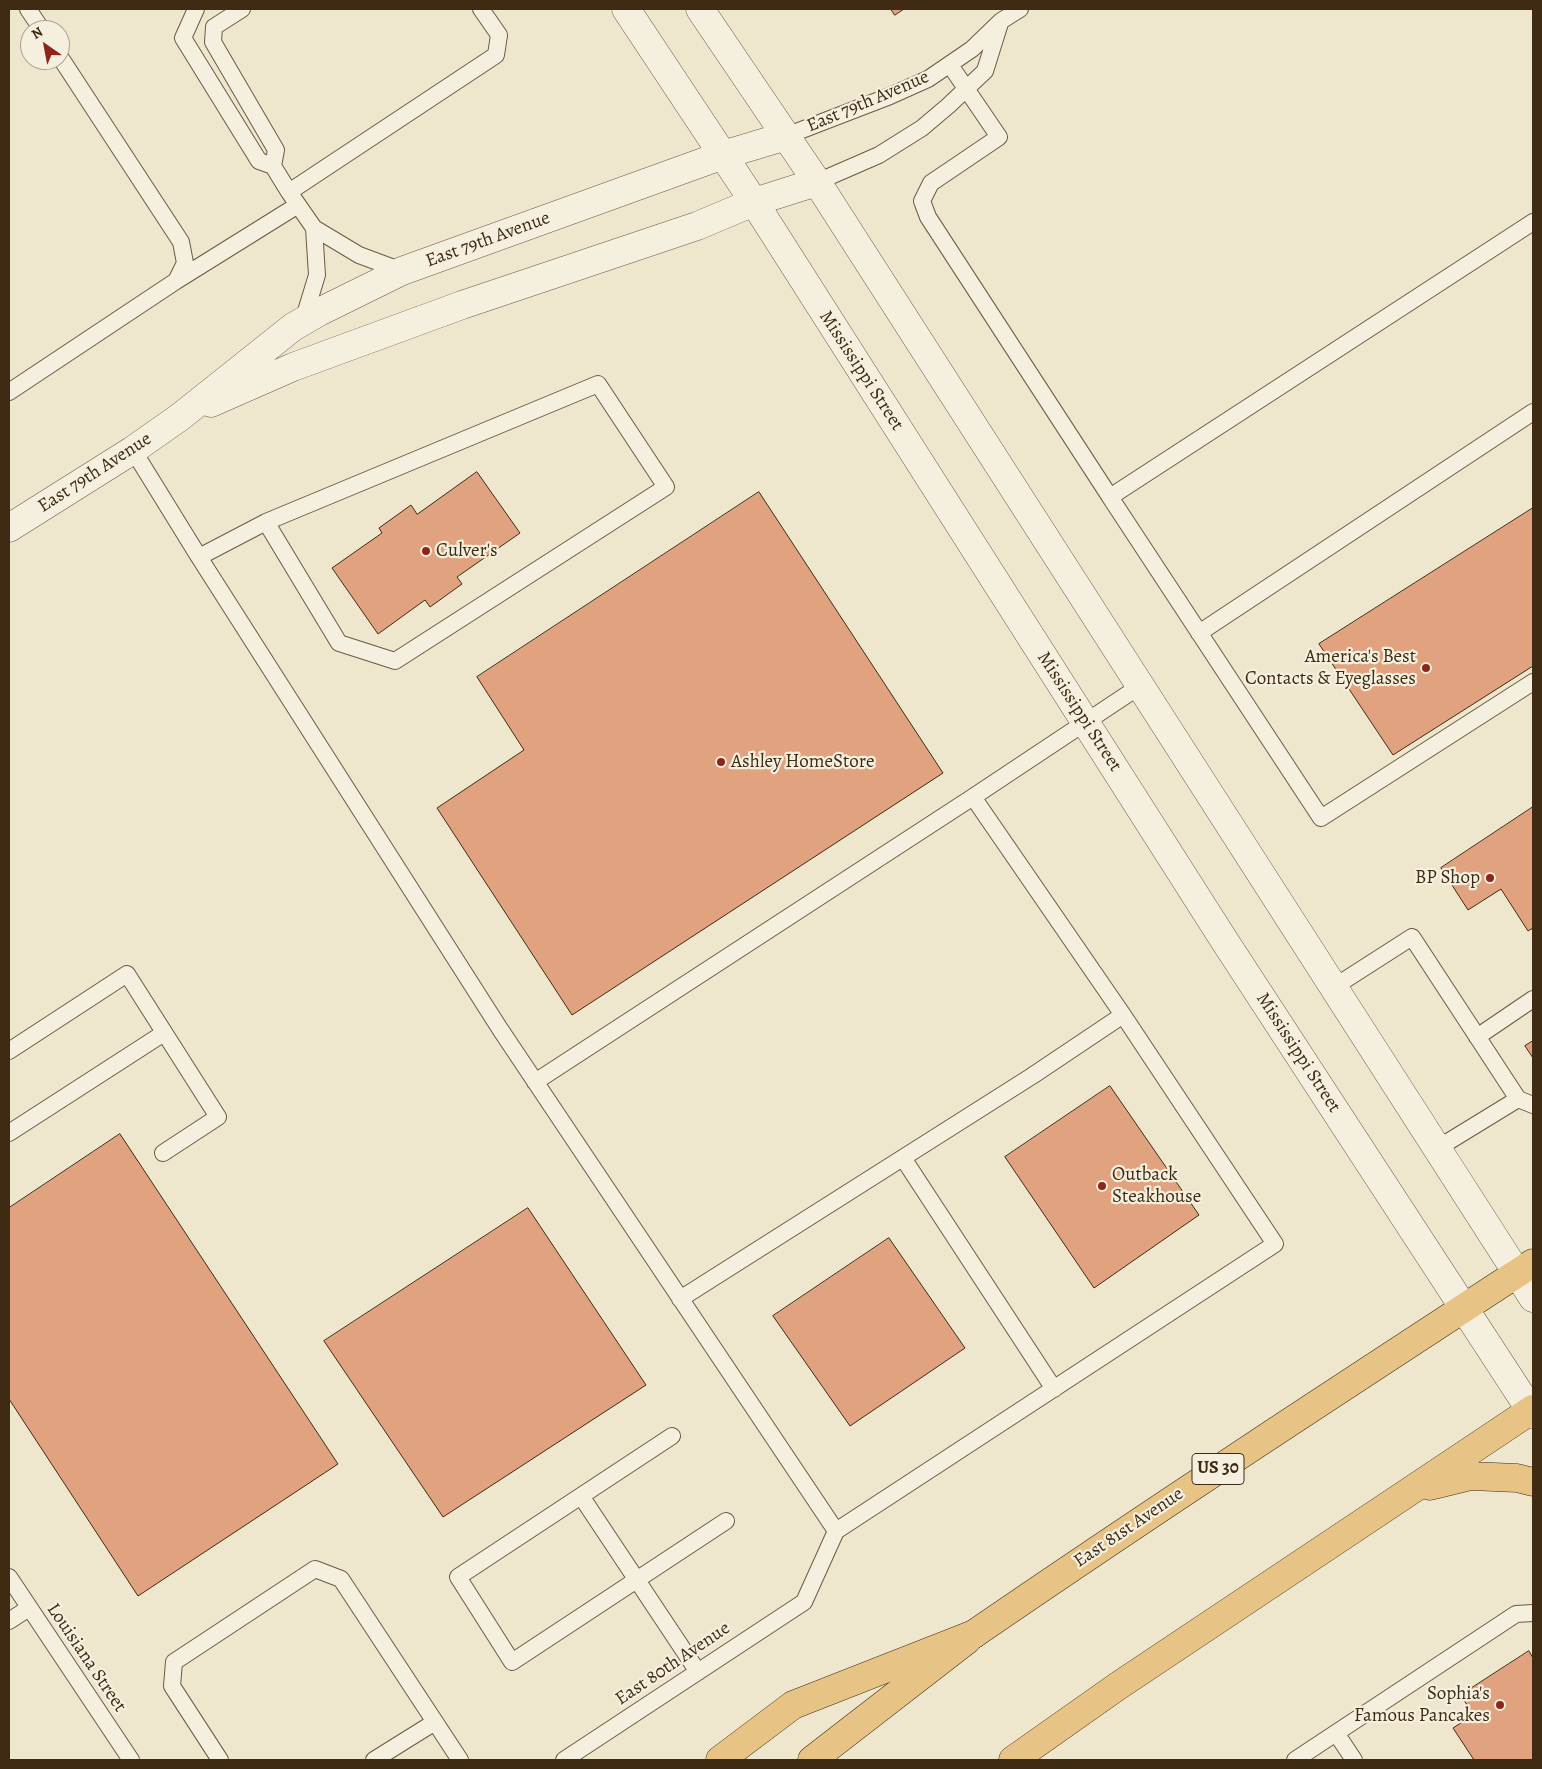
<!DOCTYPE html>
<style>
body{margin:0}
#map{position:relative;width:1542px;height:1769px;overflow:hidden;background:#eee7cd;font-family:Alegreya,serif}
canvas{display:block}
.frame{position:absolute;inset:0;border:10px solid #3f2b13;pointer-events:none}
.north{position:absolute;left:20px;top:20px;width:50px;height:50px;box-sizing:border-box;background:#f4efde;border:1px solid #aca18d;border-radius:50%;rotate:327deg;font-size:14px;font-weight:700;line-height:20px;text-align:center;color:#3f2b13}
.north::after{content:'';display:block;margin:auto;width:18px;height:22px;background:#8f2418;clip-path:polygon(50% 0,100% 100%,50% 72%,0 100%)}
</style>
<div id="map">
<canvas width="1542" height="1769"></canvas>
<div class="frame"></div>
<div class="north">N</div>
</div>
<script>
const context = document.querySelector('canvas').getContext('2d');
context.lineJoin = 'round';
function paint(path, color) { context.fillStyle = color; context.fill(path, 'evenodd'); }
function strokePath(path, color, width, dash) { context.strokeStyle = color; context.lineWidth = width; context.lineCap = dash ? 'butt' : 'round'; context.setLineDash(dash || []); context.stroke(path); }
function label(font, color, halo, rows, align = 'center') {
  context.font = font + ' Alegreya,serif'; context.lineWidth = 4.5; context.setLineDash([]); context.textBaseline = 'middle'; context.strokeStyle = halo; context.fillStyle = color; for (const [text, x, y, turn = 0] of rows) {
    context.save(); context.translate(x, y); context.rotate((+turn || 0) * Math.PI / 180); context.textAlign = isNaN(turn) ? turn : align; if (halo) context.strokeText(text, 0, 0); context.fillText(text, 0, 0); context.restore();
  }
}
const building = new Path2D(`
 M 891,9 L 904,9 L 895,15 Z
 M 477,472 L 520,533 L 457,577 L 462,584 L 430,607 L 425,600 L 378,634 L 332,568 L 382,533 L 379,528 L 411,505 L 417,514 Z
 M 759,492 L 943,773 L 572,1015 L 437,808 L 524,750 L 477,677 Z
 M 1533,508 L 1533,666 L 1393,755 L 1319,644 Z
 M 1533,807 L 1533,928 L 1528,931 L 1501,889 L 1468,910 L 1441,868 Z
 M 1533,1041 L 1533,1058 L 1525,1046 Z
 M 1110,1086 L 1199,1215 L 1094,1288 L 1005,1157 Z
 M 120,1134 L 338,1464 L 138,1596 L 9,1399 L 9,1208 Z
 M 528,1208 L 646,1385 L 443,1517 L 324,1341 Z
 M 889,1238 L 965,1348 L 850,1426 L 773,1316 Z
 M 1529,1651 L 1533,1658 L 1533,1760 L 1474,1760 L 1453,1728 L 1473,1715 L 1461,1695 Z`);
const service = new Path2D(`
 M 28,9 L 42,30
 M 196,9 L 183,38 L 259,161 L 273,166 L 289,192
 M 242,9 L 214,27 L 213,42 L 276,150 L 273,166
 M 950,65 L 999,137 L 931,183 L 922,201 L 928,217 L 1110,497
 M 786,136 L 890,96 L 928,79 L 972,49 L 1001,21 L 1020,9
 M 817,182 L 879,155 L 922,128 L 948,106 L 985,71 L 1000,23
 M 1533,222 L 1110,497 L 1321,818 L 1533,682
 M 402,271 L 359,255 L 314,228 L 289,192 L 496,55 L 499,35 L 481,9
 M 176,281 L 298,205
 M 303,321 L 317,275 L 314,228
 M 9,392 L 176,281 L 185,263 L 181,242 L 60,57
 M 133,450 L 199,557 L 266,522 L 339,643 L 395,661 L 666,487 L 598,384 L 266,522
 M 199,557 L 500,1029 L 836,1531 L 804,1602 L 564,1760
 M 1199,633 L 1533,412
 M 973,797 L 1140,686
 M 1334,987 L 1412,937 L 1518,1099 L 1533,1105
 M 1477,1037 L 1533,999
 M 9,1051 L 127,974 L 218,1117 L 163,1153
 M 535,1082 L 973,797 L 1123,1015 L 1275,1244 L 836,1531
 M 9,1133 L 164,1033
 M 1438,1148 L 1518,1099
 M 903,1158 L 1054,1389
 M 680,1299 L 1032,1076 L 1123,1015
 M 672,1436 L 458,1577 L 512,1662 L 726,1521
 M 581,1496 L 698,1672
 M 9,1577 L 131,1760
 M 9,1621 L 29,1608
 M 1336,1733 L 1354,1760
 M 220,1760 L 172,1686 L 174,1662 L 315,1569 L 341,1579 L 460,1760
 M 374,1760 L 435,1722
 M 1295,1760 L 1516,1614 L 1533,1613`);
const minor = new Path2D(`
 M 211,403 L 293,367 L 462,305 L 697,226 L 754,202 L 817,182
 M 9,528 L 133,450 L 180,417 L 293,327 L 319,312 L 402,271 L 723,155 L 786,136`);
const tertiary = new Path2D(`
 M 626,9 L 754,202 L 1224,940 L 1533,1414
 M 700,9 L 817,182 L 1533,1298`);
const primary = new Path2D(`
 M 812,1760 L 967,1640`);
const trunk = new Path2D(`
 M 1430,1486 L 1471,1476 L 1517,1478 L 1533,1482
 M 974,1634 C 1159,1507 1346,1385 1533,1263
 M 1013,1760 L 1118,1686 L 1533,1409`);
const motorway = new Path2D(`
 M 720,1760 L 793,1705 L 974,1634`);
const markers = [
 [426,551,5,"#8f2418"],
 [1426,668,5,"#8f2418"],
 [721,762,5,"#8f2418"],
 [1490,878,5,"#8f2418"],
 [1102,1186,5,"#8f2418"],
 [1500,1705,5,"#8f2418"]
];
const shields = [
 [1218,1469,52]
];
const shieldNames = [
 ["US 30",1218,1469]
];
const streetNames = [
 ["East 79th Avenue",868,102,-23],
 ["East 79th Avenue",488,240,-20],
 ["Mississippi Street",861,371,57],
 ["East 79th Avenue",95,473,-33],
 ["Mississippi Street",1079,712,57],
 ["Mississippi Street",1298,1053,57],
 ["East 81st Avenue",1129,1528,-34],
 ["Louisiana Street",86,1658,56],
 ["East 80th Avenue",673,1664,-34]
];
const poiNames = [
 ["Culver's",436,551],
 ["America's Best",1416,657,"right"],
 ["Contacts & Eyeglasses",1416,679,"right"],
 ["Ashley HomeStore",731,762],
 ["BP Shop",1480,878,"right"],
 ["Outback",1112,1175],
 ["Steakhouse",1112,1197],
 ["Sophia's",1490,1694,"right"],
 ["Famous Pancakes",1490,1716,"right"]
];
paint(building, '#e1a27f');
strokePath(building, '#3f2b13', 1);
strokePath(service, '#6b5a42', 18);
strokePath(minor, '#6b5a42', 29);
strokePath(tertiary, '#6b5a42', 29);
strokePath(primary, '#3f2b13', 29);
strokePath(trunk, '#3f2b13', 29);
strokePath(motorway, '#3f2b13', 29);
strokePath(service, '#f4efde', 16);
strokePath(minor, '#f4efde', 28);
strokePath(tertiary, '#f4efde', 28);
strokePath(primary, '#e7c486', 28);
strokePath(trunk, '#e7c486', 28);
strokePath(motorway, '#e7c486', 28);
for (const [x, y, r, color] of markers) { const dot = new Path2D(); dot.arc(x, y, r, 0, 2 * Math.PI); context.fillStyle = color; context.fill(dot); strokePath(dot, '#f4efde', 2); }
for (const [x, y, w] of shields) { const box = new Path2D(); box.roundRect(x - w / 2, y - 15.5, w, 31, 4); context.fillStyle = '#f4efde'; context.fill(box); strokePath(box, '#3f2b13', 1); }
label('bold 18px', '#3f2b13', null, shieldNames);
label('19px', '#3f2b13', '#f4efde', streetNames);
label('19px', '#3f2b13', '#f4efde', poiNames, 'left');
</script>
